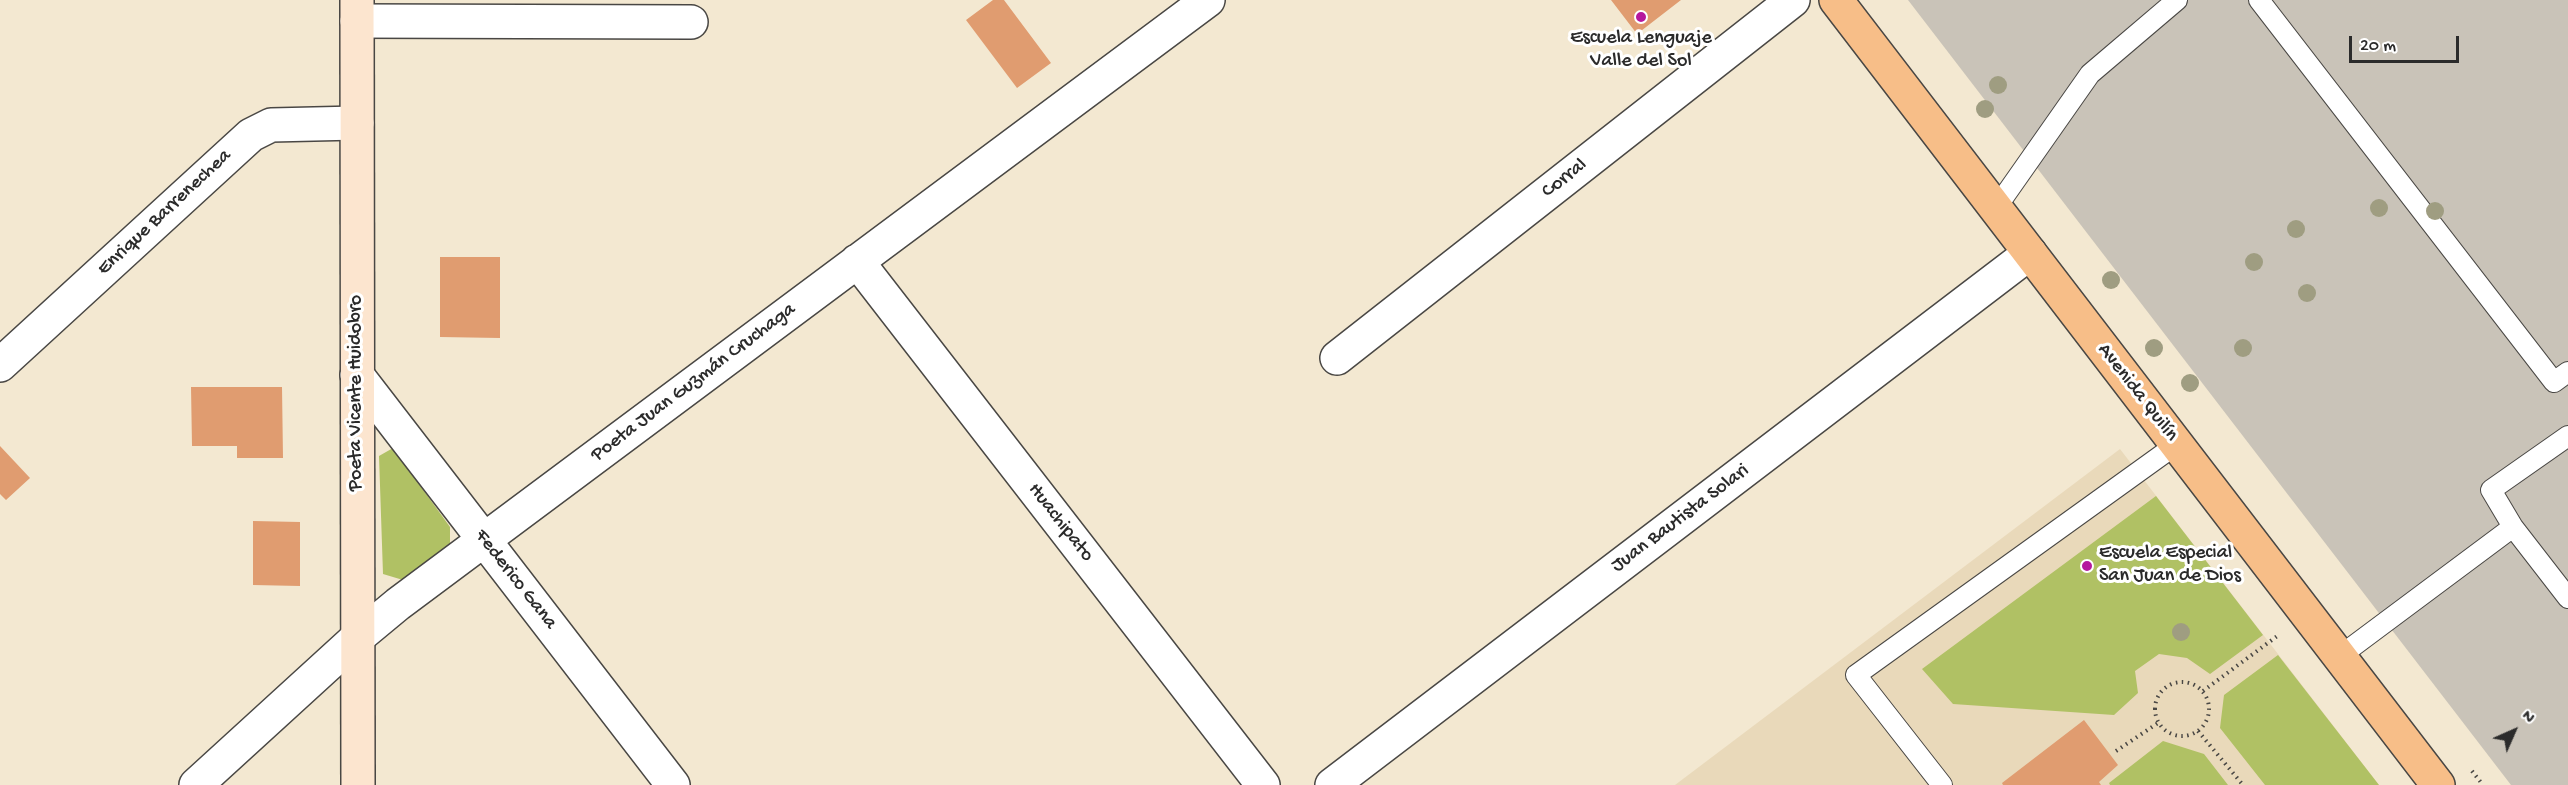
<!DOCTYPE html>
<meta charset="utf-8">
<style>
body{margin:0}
#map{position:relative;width:2568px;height:785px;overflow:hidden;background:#f3e8d1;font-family:"Gochi Hand",sans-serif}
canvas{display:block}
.north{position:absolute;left:2484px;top:701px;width:60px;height:60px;-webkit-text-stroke:4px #fff;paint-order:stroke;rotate:45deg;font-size:16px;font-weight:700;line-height:24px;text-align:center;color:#2b2b2b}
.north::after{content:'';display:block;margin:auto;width:21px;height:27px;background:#2b2b2b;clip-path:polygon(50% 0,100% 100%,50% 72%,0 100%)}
.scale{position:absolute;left:2349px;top:36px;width:110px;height:27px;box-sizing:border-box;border:3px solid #2b2b2b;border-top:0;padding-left:8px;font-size:18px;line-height:21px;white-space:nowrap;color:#2b2b2b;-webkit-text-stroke:4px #fff;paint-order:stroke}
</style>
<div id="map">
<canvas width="2568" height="785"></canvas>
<div class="north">N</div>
<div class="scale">20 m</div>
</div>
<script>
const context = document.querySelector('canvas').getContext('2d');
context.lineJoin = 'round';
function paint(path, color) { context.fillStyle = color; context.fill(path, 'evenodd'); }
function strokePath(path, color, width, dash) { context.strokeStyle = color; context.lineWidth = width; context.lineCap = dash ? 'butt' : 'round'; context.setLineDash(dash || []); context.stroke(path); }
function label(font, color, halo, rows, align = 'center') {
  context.font = font + ' "Gochi Hand",sans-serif'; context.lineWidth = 6; context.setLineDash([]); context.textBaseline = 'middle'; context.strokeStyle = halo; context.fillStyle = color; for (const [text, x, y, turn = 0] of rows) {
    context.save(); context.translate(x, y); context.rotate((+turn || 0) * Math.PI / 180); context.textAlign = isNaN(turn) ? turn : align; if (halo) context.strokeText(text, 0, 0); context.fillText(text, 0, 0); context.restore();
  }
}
const built = new Path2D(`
 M 2120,449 L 2379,785 L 1675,785 Z`);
const industrial = new Path2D(`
 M 1908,0 L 2568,0 L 2568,785 L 2511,785 Z`);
const green = new Path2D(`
 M 393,448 L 450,527 L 450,545 L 403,580 L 383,574 L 379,456 Z
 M 2156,496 L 2263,635 L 2210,674 L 2187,658 L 2159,654 L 2135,671 L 2138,693 L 2114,715 L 1953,704 L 1922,669 Z
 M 2278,655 L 2379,785 L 2265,785 L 2220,728 L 2224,695 Z
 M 2163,741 L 2204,754 L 2228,785 L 2110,785 L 2109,783 Z`);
const building = new Path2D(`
 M 993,0 L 1004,0 L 1051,63 L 1017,88 L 966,20 Z
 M 1611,0 L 1681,0 L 1637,34 Z
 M 440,257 L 500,257 L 500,338 L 440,337 Z
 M 191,387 L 282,387 L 283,458 L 237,458 L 237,446 L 192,446 Z
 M 0,446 L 30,478 L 6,500 L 0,494 Z
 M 253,521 L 300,522 L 300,586 L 253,585 Z
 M 2084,720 L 2118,765 L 2099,782 L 2101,785 L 2003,785 L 2002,783 Z`);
const path = new Path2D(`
 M2155 709a27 27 0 1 1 54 0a27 27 0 1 1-54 0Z
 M 2203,691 L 2280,634
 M 2198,731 L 2243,785
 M 2116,751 L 2158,723
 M 2472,771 L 2483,785`);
const lane = new Path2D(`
 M 2259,0 L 2554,382 L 2568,372
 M 1996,208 L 2090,74 L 2177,0
 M 2513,527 L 2568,598
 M 2340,656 L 2513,527 L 2491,490 L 2568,436
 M 1942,785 L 1856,675 L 2177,444`);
const street = new Path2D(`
 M 357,21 L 691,22
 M 857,261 L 1263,785
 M 1337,358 L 1793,0
 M 0,365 L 251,135 L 271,125 L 357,123
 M 357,375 L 673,785
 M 196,785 L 357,638 L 398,604 L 1208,0
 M 1332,785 L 2030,253`);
const secondary = new Path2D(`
 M 357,0 L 358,785`);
const primary = new Path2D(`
 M 1836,0 L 2438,785`);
const trees = [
 [1998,85],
 [1985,109],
 [2379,208],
 [2435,211],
 [2296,229],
 [2254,262],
 [2111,280],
 [2307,293],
 [2154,348],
 [2243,348],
 [2190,383],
 [2181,632]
];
const markers = [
 [1641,17,6,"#b5179e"],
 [2087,566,6,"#b5179e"]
];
const poiNames = [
 ["Escuela Lenguaje",1641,39],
 ["Valle del Sol",1641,62],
 ["Escuela Especial",2099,554,"left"],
 ["San Juan de Dios",2099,577,"left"]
];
const streetNames = [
 ["Corral",1565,179,-38],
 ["Enrique Barrenechea",165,213,-43],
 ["Poeta Juan Guzmán Cruchaga",694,383,-37],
 ["Poeta Vicente Huidobro",357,393,-90],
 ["Avenida Quilín",2137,393,52],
 ["Juan Bautista Solari",1681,519,-37],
 ["Huachipato",1060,523,52],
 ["Federico Gana",515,580,52]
];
paint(built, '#e9d9ba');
paint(industrial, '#c9c3b8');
paint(green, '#b0c164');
paint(building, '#e09c70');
strokePath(lane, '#494744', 22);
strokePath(street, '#494744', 36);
strokePath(secondary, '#494744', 36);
strokePath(primary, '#494744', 36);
strokePath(path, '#494744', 4, [1.5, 4.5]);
strokePath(lane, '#fff', 20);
strokePath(street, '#fff', 33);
strokePath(secondary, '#fce5cf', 33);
strokePath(primary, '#f7be88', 33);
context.fillStyle = '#9f9d81';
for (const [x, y] of trees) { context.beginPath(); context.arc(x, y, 9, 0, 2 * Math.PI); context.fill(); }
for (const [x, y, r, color] of markers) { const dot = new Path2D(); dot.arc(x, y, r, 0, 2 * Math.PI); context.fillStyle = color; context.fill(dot); strokePath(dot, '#fff', 2); }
label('20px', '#2b2b2b', '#fff', poiNames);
label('20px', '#2b2b2b', '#fff', streetNames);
</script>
